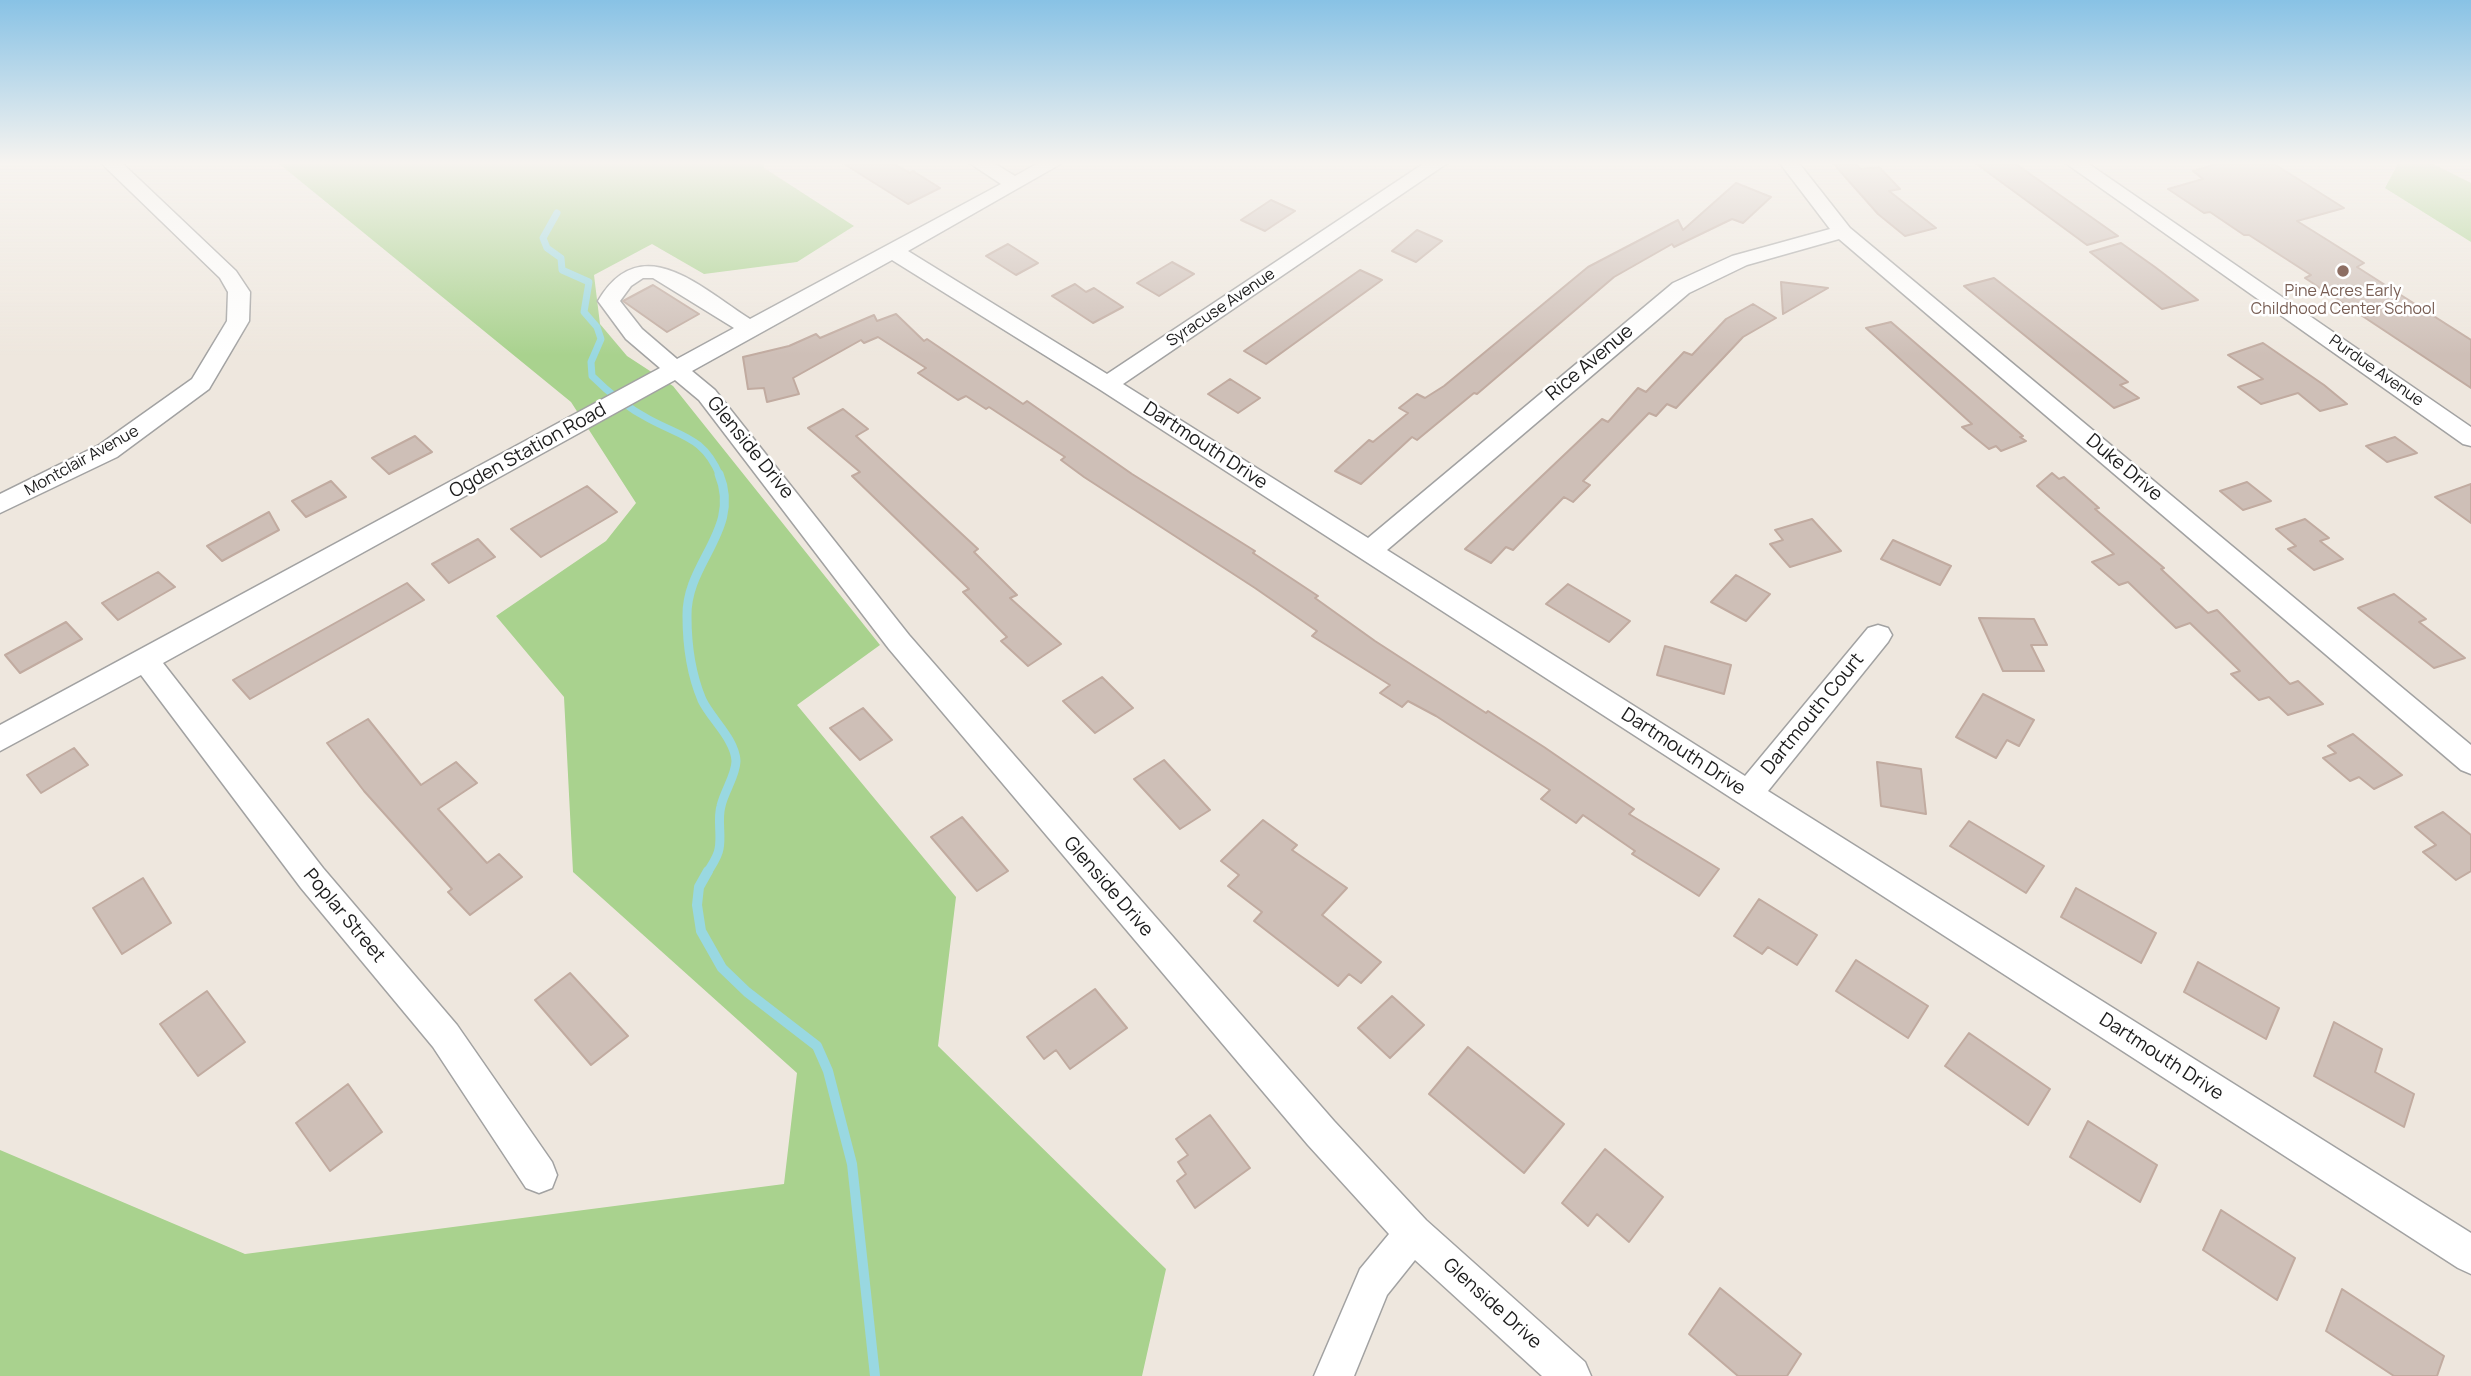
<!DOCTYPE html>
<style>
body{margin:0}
canvas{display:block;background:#eee7de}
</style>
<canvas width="2471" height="1376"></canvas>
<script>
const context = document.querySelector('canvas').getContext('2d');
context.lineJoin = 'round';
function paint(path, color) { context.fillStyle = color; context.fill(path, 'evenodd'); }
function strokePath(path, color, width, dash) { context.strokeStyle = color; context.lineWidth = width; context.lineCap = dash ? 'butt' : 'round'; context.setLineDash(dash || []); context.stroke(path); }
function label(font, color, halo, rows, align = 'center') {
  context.font = font + ' Manrope,sans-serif'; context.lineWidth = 5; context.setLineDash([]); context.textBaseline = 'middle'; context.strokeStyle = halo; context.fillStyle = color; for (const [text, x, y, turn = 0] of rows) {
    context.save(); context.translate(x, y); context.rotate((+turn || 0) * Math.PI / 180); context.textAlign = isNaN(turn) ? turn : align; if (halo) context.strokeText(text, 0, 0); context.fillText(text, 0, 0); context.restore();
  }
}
const forest = new Path2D(`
 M 277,162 L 764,162 L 764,168 L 854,226 L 797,262 L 704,274 L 652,244 L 594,275 L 600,324 L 627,356 L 673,386 L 880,645 L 797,705 L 956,897 L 938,1046 L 1166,1269 L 1142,1376 L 0,1376 L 0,1150 L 245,1254 L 784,1184 L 797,1073 L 573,872 L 564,697 L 496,616 L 606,541 L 636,503 L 571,402 Z
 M 2399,162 L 2429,162 L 2471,183 L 2471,242 L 2385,188 Z`);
const streamFar2 = new Path2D(`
 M 557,213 L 543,238 L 547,248 L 561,258 L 562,270 L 589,282 L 584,312 L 597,327 L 601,339 L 591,362 L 592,376 C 609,393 628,408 649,419 C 682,437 704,437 720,476`);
const streamFar1 = new Path2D(`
 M 707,873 C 711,866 718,857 719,849 C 722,835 717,820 721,806 C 724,792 736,775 736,761 C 735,739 711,719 702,700 C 691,674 687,643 687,616 C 686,562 742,530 719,474`);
const stream = new Path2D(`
 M 708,871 L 699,887 L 697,905 L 701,931 L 722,968 L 747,992 L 817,1046 L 828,1071 L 852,1164 L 875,1376`);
const building = new Path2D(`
 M 841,162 L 890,162 L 910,173 L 913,171 L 940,188 L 908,204 Z
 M 1832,162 L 1853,162 L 1861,169 L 1879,167 L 1900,189 L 1889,191 L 1936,228 L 1905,236 L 1878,214 Z
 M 1974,162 L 2013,162 L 2118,236 L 2087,245 Z
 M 2224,162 L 2271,162 L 2344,208 L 2297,221 L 2364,263 L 2357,267 L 2471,340 L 2471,388 L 2305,278 L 2311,275 L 2249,235 L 2244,235 L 2210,212 L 2204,213 L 2168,189 L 2203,179 L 2193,171 Z
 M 1736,183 L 1771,197 L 1743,223 L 1732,219 L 1674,247 L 1672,244 L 1614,277 L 1477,394 L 1474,393 L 1417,440 L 1412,437 L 1361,484 L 1335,471 L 1369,440 L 1373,442 L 1408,413 L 1399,408 L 1417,394 L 1425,398 L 1444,386 L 1588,267 L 1678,220 L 1683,230 Z
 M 1271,200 L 1295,211 L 1265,231 L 1241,220 Z
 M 1417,230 L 1442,241 L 1416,262 L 1392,251 Z
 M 2121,243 L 2155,267 L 2198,300 L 2162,309 L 2090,252 Z
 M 1008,244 L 1038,263 L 1016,275 L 986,256 Z
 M 1172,262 L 1194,274 L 1159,296 L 1137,283 Z
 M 1360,270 L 1382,280 L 1266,364 L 1244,351 Z
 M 1994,278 L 2128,382 L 2120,385 L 2139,398 L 2114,408 L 1964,286 Z
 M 1781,282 L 1828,288 L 1783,314 Z
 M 1075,284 L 1086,292 L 1094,288 L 1123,307 L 1093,323 L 1052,296 Z
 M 653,285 L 699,314 L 667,332 L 623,301 Z
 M 1753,304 L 1776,318 L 1743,337 L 1676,408 L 1667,404 L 1656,416 L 1649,413 L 1583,481 L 1590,485 L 1573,502 L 1564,497 L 1513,550 L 1506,547 L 1491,563 L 1465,549 L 1602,419 L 1608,422 L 1638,388 L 1646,392 L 1684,352 L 1692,355 L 1726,319 Z
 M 896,314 L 924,341 L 927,339 L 1023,404 L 1027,401 L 1132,474 L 1255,551 L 1253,553 L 1318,596 L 1315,598 L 1375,641 L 1486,713 L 1488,711 L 1544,747 L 1634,809 L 1629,814 L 1719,869 L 1699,896 L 1632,854 L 1635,851 L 1583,815 L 1576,823 L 1541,799 L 1550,790 L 1436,716 L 1408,701 L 1402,707 L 1380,693 L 1390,685 L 1312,636 L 1317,631 L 1255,588 L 1084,477 L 1061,460 L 1065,457 L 989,407 L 986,409 L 966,396 L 958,400 L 918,373 L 926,368 L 878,337 L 864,343 L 861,340 L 793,378 L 799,394 L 767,402 L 764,388 L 748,389 L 743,357 L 789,346 L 816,334 L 820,338 L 874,315 L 877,321 Z
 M 1891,322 L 2023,436 L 2020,437 L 2026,441 L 2001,451 L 1996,446 L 1989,449 L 1962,427 L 1972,424 L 1866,328 Z
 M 2263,343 L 2324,385 L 2347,404 L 2320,411 L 2298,393 L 2261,404 L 2238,387 L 2263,379 L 2228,355 Z
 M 1230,379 L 1260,398 L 1238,413 L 1208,394 Z
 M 843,409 L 868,429 L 856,436 L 978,549 L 974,552 L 1017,595 L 1010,598 L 1061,644 L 1028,666 L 1001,641 L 1007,637 L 963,592 L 969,589 L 852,476 L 860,472 L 808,428 Z
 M 415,436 L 432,452 L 389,474 L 372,458 Z
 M 2395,437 L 2417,453 L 2387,462 L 2366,446 Z
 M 2052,473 L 2059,479 L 2064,477 L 2099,508 L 2095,509 L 2164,568 L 2161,569 L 2208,613 L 2217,610 L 2290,684 L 2298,681 L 2323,704 L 2288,715 L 2269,697 L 2259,700 L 2231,674 L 2240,671 L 2190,623 L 2176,628 L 2128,582 L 2119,585 L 2092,562 L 2114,554 L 2037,486 Z
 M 331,481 L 346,497 L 306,517 L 292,501 Z
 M 2247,482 L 2271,501 L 2243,510 L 2220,491 Z
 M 2471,484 L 2471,523 L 2435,497 Z
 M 587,486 L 617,512 L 541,557 L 511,529 Z
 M 269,512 L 279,530 L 222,561 L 207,546 Z
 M 1812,519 L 1841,551 L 1790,567 L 1770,544 L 1783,540 L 1775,530 Z
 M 2305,519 L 2329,538 L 2320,541 L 2343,559 L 2314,570 L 2288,549 L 2296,546 L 2276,529 Z
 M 478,539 L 495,557 L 449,583 L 432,564 Z
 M 1893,540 L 1951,566 L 1940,585 L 1881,559 Z
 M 158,572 L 175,587 L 118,620 L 102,603 Z
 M 1736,575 L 1770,594 L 1746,621 L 1711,602 Z
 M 407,583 L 424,600 L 250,699 L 233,680 Z
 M 1568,584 L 1630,621 L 1609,642 L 1546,604 Z
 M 2394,594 L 2426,619 L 2419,622 L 2465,658 L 2434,668 L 2358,608 Z
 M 1979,618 L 2034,619 L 2047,645 L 2031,645 L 2044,671 L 2003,671 Z
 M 66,622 L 82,639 L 20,673 L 5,655 Z
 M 1665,646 L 1731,665 L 1724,694 L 1657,675 Z
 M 1102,677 L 1133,708 L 1095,733 L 1063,701 Z
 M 1983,694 L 2034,720 L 2019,746 L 2007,740 L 1996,758 L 1956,737 Z
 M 863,708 L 892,740 L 860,760 L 830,728 Z
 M 368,719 L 421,785 L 456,762 L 477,783 L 438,809 L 487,863 L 499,854 L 522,877 L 470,915 L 448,892 L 452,889 L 364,791 L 327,743 Z
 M 2353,734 L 2402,775 L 2374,789 L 2359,777 L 2350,781 L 2323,758 L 2336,753 L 2328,746 Z
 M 74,748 L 88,765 L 41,793 L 27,775 Z
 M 1164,760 L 1210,810 L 1180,829 L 1134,779 Z
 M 1877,762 L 1921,769 L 1926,814 L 1881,806 Z
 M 2443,812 L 2471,835 L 2471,871 L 2456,880 L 2423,852 L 2436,845 L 2415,827 Z
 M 962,817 L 1008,871 L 977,891 L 931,837 Z
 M 1263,820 L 1297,845 L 1292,850 L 1347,888 L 1322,915 L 1381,962 L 1361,983 L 1349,974 L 1338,986 L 1254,921 L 1262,912 L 1228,886 L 1239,875 L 1221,861 Z
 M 1969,821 L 2044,866 L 2026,893 L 1950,846 Z
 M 143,878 L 171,923 L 122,954 L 93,908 Z
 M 2076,888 L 2156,933 L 2141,963 L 2061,917 Z
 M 1759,899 L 1817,935 L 1797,965 L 1768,947 L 1762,954 L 1734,936 Z
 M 1856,960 L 1928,1006 L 1908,1038 L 1836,991 Z
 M 2198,962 L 2279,1008 L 2266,1039 L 2184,992 Z
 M 570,973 L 628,1036 L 591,1065 L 535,1000 Z
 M 1095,989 L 1127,1028 L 1070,1069 L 1056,1050 L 1044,1059 L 1027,1037 Z
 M 207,991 L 245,1042 L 198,1076 L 160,1024 Z
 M 1392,996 L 1424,1025 L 1390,1058 L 1358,1028 Z
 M 2334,1022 L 2382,1049 L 2375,1072 L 2414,1094 L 2404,1127 L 2314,1076 Z
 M 1969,1033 L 2050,1089 L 2028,1125 L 1945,1066 Z
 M 1468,1047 L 1564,1124 L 1524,1173 L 1429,1094 Z
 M 348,1084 L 382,1132 L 330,1171 L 296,1123 Z
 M 1210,1115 L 1250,1168 L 1195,1208 L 1177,1181 L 1186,1174 L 1178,1162 L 1188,1155 L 1176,1139 Z
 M 2088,1121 L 2157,1165 L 2140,1202 L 2070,1157 Z
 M 1605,1149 L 1663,1197 L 1629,1242 L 1597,1214 L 1588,1226 L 1562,1203 Z
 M 2221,1210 L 2295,1258 L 2277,1300 L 2203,1250 Z
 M 1720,1288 L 1801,1354 L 1787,1376 L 1738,1376 L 1689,1334 Z
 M 2342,1289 L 2444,1356 L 2437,1376 L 2394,1376 L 2326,1331 Z`);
const minor = new Path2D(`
 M 100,162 L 121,162 L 236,271 L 250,292 L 249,321 L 209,389 L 117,457 L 0,513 L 0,494 L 99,445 L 192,379 L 227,321 L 228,292 L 220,278 Z
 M 968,162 L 992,162 L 1015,176 L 1040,162 L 1064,162 L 908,251 L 1107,374 L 1426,162 L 1449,162 L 1123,384 L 1368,538 L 1673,283 L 1732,256 L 1830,229 L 1779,162 L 1798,162 L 1850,228 L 2471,745 L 2471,774 L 2461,770 L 1839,239 L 1747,265 L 1689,293 L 1387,550 L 1745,776 L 1868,628 L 1878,625 L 1888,628 L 1892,635 L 1888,642 L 1768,791 L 2471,1233 L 2471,1274 L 2458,1268 L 1099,389 L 892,260 L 692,371 L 715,390 L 909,635 L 1334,1121 L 1426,1220 L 1585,1362 L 1591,1376 L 1542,1376 L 1415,1260 L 1387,1295 L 1354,1376 L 1314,1376 L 1360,1269 L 1389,1234 L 1308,1145 L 889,649 L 699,400 L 675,380 L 163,663 L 323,868 L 457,1025 L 552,1162 L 557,1175 L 552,1188 L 539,1193 L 526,1188 L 433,1047 L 301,888 L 141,675 L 0,751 L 0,725 L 660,368 L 626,339 L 598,301 C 641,228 701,288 750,319 L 1001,184 ZM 643,278 L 653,278 L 734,328 L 677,359 L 642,329 L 620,301 L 631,286 Z
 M 2064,162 L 2086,162 L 2471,427 L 2471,446 L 2463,444 Z`);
const markers = [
 [2343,271,7,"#8d6e63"]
];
const farEducationnames = [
 ["Pine Acres Early",2343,292],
 ["Childhood Center School",2343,310]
];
const farStreetnames = [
 ["Syracuse Avenue",1221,308,-34],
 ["Purdue Avenue",2376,371,35],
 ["Montclair Avenue",82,461,-29]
];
const streetNames = [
 ["Rice Avenue",1590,363,-40],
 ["Dartmouth Drive",1205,446,33],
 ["Glenside Drive",750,448,51],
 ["Ogden Station Road",528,451,-29],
 ["Duke Drive",2124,468,40],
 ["Dartmouth Court",1813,714,-51],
 ["Dartmouth Drive",1683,752,33],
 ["Glenside Drive",1108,887,49],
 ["Poplar Street",344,916,50],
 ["Dartmouth Drive",2161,1057,33],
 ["Glenside Drive",1492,1304,42]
];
paint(forest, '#a9d28e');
strokePath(streamFar2, '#99d8e1', 7);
strokePath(streamFar1, '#99d8e1', 9);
strokePath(stream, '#99d8e1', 10);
paint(building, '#cebfb7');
strokePath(building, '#c1aba0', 2);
strokePath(minor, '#a2a2a2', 3);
paint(minor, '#fff');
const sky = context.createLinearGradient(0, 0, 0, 355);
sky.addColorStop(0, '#88c2e5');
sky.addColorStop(0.46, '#f7f4f0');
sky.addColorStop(1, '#f7f4f000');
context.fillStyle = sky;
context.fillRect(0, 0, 2471, 355);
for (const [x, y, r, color] of markers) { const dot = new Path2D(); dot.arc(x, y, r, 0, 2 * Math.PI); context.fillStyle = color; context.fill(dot); strokePath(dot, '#fff', 2.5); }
label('16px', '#785e54', '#fff', farEducationnames);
label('16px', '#1b1b1b', '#fff', farStreetnames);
label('19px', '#1b1b1b', '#fff', streetNames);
</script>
